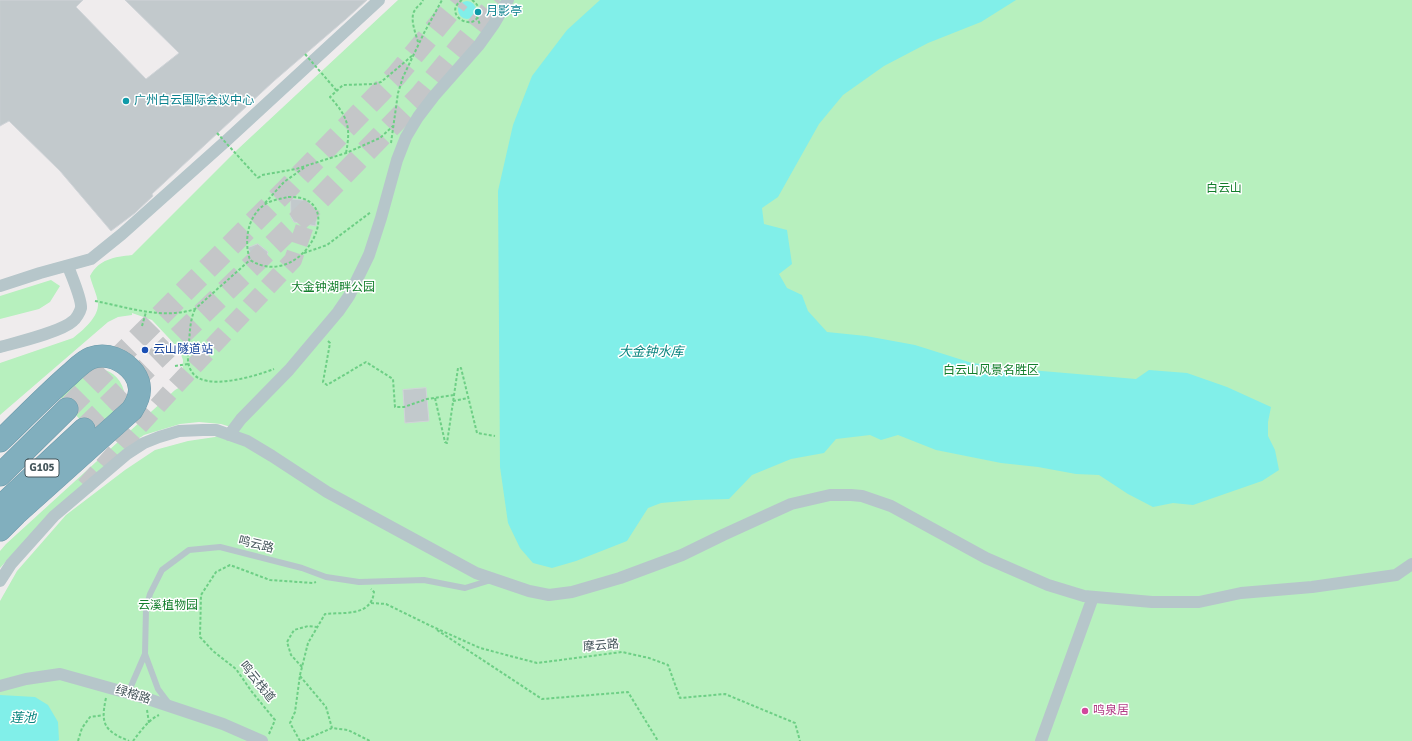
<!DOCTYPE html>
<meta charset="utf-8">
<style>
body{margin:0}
canvas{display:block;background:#efeced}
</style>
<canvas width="1412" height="741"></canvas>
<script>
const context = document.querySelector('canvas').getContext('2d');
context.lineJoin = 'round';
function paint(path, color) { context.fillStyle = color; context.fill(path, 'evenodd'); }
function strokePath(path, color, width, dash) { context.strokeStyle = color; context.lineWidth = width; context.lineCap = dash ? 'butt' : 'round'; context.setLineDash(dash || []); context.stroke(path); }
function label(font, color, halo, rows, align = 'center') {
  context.font = font + ' Signika,"Noto Sans SC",sans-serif'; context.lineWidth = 3; context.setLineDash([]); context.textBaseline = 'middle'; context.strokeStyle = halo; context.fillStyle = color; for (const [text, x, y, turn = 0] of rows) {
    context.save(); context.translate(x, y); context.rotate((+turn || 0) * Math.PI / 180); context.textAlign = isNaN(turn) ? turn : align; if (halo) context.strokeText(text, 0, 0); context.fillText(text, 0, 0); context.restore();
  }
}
const green = new Path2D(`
 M 398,0 L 1412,0 L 1412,741 L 0,741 L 0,601 L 17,571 L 66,515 L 125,470 L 155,450 L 188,441 L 215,437 L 234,428 L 221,424 L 199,422 L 180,424 L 144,435 L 129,445 L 51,512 L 0,568 L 0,551 L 6,544 L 175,390 L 182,386 L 183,360 L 179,349 L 152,320 L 132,313 L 132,315 L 118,317 L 108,322 L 0,415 L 0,363 L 73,338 C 83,330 99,317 98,303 C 97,294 92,285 90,276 C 99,259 114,257 132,255 L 238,149 Z
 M 51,280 L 60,286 L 50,302 L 39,309 L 0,319 L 0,296 Z
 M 95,368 C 109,369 120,376 124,391 C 125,396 125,402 123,406 C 118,414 101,428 94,436 L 57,393 Z`);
const water = new Path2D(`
 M 600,0 L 1016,0 L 981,22 L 928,43 L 884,66 L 843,95 L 819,124 L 778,197 L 762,208 L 764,224 L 787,230 L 792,264 L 779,274 L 787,288 L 802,295 L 808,311 L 827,332 L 866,336 L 915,345 L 972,363 L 1030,370 L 1136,379 L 1149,370 L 1187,373 L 1227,387 L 1271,407 L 1268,422 L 1268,436 L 1275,450 L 1279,470 L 1262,481 L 1193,505 L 1173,503 L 1153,507 L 1128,494 L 1099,475 L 1076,474 L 1038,467 L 1001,463 L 936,450 L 898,435 L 881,440 L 870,435 L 836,439 L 824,453 L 791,459 L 752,475 L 729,499 L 695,500 L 661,503 L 648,508 L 627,541 L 576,561 L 552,568 L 533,563 L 520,548 L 508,523 L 500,467 L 498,191 L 513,125 L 532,76 L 567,30 Z
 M458 10a9 9 0 1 1 18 0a9 9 0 1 1-18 0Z
 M 0,695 L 35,697 L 48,705 L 58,722 L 59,740 L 57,741 L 0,741 Z`);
const building = new Path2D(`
 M 0,0 L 83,0 L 76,7 L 146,79 L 179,53 L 125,0 L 367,0 L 346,19 L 274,81 L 152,194 L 153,196 L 135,213 L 111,231 L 60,171 L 9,121 L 0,126 Z
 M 291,199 L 302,200 L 311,205 L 316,216 L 316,226 L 294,222 L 291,217 Z
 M 258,244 L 268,252 L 264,264 L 260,263 L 253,258 L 248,248 Z
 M 426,388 L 429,421 L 405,423 L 403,390 Z`);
const secondaryTunnel = new Path2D(`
 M 85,486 L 171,391 L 293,260 L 311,208`);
const highwayTunnel = new Path2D(`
 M 67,409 L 287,189 L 396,76 L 459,0
 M 84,429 L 311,208 L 420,96 L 499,0`);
const path = new Path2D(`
 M 462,0 C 440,15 478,35 479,11 C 479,6 476,3 472,0
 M 477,16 L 480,25
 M 418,42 C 416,34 409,18 415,10 C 417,6 421,5 423,0
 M 391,143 L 398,93 L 403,77 L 424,33 L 442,0
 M 346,153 C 351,127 348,117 330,97 L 343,85 L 374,84 L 381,82 L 413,55
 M 258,178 L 262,175 L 296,169 L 346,153 L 380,138 L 393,126
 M 288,197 C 352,194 303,293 250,260 C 244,242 247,217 264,205 C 271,200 280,199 288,197 Z
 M 265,203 L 284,182 L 305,167
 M 304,253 L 327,245 L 371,212
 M 95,301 C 127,307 163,320 195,309 L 250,260
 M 195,309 C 190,320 190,331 189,342 C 188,352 186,364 192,372 C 204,392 256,376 274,369
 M 142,326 L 146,312
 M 328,341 L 330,343 L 323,382 L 327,385 L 366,362 L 393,379 L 395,407 L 404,407 L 427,399 L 454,395
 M 175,366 L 188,364
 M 435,398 L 445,442 L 447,443 L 458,368 L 461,368 L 477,433 L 495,436
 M 453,401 L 468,398
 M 371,603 L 386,604 L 431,626 L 480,648 L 537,663 L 622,652 L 649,658 L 668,665 L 680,698 L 725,694 L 795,723 L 800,741
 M 437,630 L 542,699 L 628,692 L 658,741
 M 302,667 L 291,655 L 287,642 L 294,630 L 308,626 L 317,627
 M 300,676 L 326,707 L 332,728
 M 106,698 C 100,725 105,731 129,741
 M 147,710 L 149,723
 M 269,734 L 275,720 L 252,692 L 236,669 L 213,651 L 200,637 L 201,595 L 216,572 L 230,565 L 270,580 L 313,583 L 316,582
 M 78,741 L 82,728 L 90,717 L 104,715
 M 133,741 C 140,732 148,720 159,715
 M 300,741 L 290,723 L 295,712 L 300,675 L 308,643 L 325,614 C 344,612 371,617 374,592 L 371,589
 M 302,741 L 332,728 L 348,730 L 370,741`);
const lane = new Path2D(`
 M 128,693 L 145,654
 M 170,705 L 158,689 L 145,654 L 146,609 L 150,594 L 162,570 L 189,550 L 220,547 L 302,568 L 326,577 L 359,582 L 424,580 L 465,588 L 491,580`);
const street = new Path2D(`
 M 0,286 L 40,273 L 91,259 L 122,234 L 226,141 L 379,0
 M 0,347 C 18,342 61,332 73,321 C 76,319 80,312 81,308 C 82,299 71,275 68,266
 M 229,435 L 241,419 L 289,370 L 338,312 L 349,296 L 369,255 L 381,218 L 397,160 L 406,137 L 418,117 L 434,96 L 479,45 L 494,24 L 508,0
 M 0,581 L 11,564 L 54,516 L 127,454 L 144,443 L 159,437 L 179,431 L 203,430 L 216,430 L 247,441 L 272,456 L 327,492 L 476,573 L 529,591 L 549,595 L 572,592 L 620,578 L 682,555 L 723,535 L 791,504 L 830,495 L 851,495 L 862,496 L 891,506 L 986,558 L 1048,585 L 1084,596 L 1152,602 L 1199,602 L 1241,593 L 1312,587 L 1396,575 L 1412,564
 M 0,686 L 26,679 L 60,674 L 142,697 L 223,724 L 262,741
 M 1041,741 L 1093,597`);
const highway = new Path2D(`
 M 0,441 C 23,419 45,396 69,375 C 76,369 83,361 91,358 C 107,352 124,360 134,373 C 143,386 140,398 132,410 L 16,514 L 0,530
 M 0,475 L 67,409
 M 0,507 L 84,429`);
const pathBridge = new Path2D(`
 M 305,54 L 337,91
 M 217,133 L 258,178`);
const markers = [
 [478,12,4,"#0f9aa8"],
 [126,101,4,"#0f9aa8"],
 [145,350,4,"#1a4fb4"],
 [1085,711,4,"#d1479c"]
];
const shields = [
 [42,468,34]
];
const shieldNames = [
 ["G105",42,468]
];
const cultureNames = [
 ["月影亭",486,12],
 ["广州白云国际会议中心",134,101]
];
const parkNames = [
 ["白云山",1224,189],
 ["大金钟湖畔公园",333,288],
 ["白云山风景名胜区",991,371],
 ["云溪植物园",168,606]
];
const transitNames = [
 ["云山隧道站",153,350]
];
const streetNames = [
 ["鸣云路",256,545,14],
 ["摩云路",601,646,-5],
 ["鸣云栈道",257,682,51],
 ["绿榕路",133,695,17]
];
const hotelNames = [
 ["鸣泉居",1093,711]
];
const waterNames = [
 ["大金钟水库",651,353],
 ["莲池",23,719]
];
paint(green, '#b7f0be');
paint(water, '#81efe9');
paint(building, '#c2c9cc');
strokePath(building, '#d0d4d8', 1);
strokePath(secondaryTunnel, '#c4c6c8', 18, [18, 9]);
strokePath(highwayTunnel, '#c4c6c8', 22, [22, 11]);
strokePath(highway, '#6c9aaa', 23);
strokePath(path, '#6dcf85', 2, [3, 2]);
strokePath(lane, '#b6c6ca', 6);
strokePath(street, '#b6c6ca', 12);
strokePath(highway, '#81afbe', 22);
strokePath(pathBridge, '#6dcf85', 2, [3, 2]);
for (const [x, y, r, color] of markers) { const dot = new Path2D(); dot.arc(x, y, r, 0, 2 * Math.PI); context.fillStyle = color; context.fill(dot); strokePath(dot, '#fff', 1.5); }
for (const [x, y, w] of shields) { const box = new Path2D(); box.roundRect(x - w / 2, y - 9, w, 18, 3); context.fillStyle = '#fff'; context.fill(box); strokePath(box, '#44555a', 1); }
label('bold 11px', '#44555a', null, shieldNames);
label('12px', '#0d838f', '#fff', cultureNames, 'left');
label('12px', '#127e2b', '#fff', parkNames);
label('12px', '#164399', '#fff', transitNames, 'left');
label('12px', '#44555a', '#fff', streetNames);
label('12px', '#b23c85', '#fff', hotelNames, 'left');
label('italic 13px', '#08847e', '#fff', waterNames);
</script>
